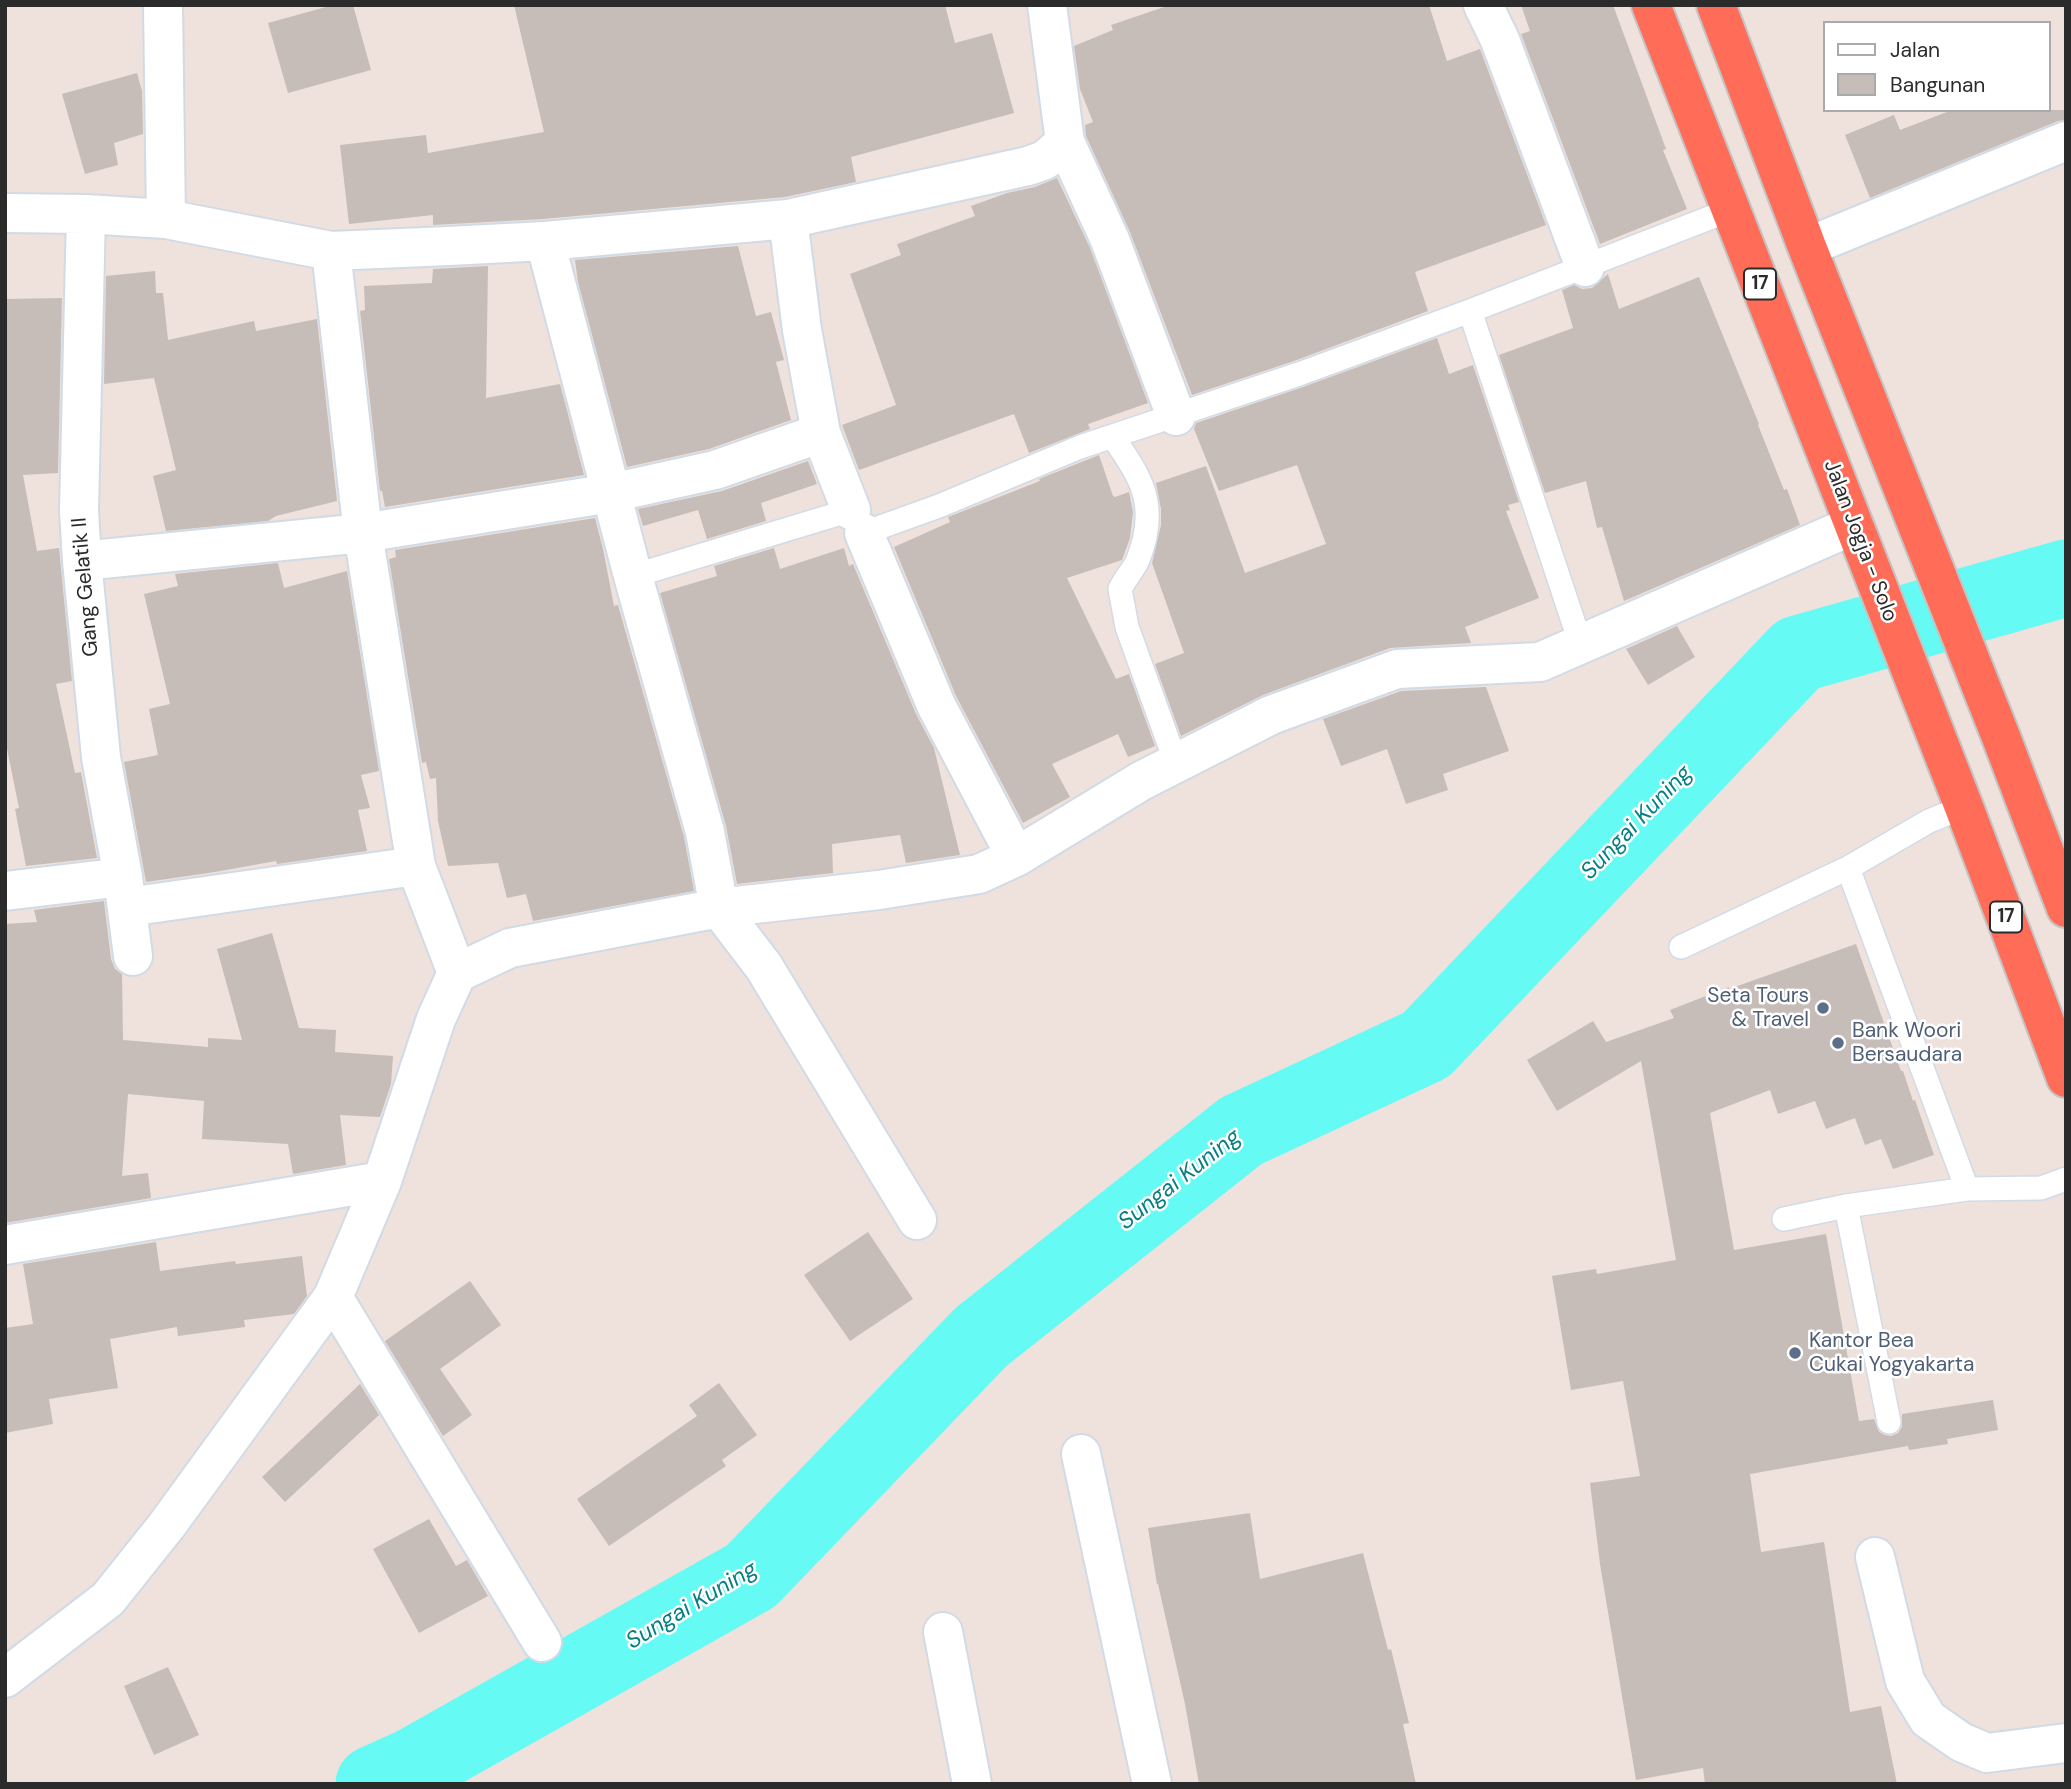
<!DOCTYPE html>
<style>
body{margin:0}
#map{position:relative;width:2071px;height:1789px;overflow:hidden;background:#efe1dc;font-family:"DM Sans",sans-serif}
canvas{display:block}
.frame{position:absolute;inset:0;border:7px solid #2b2b2b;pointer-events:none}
.legend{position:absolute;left:1823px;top:21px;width:228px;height:91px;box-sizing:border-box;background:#fff;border:2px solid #aaa;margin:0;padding:9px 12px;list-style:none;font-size:21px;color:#2b2b2b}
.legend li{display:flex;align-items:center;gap:14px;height:35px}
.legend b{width:35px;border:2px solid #aaa}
</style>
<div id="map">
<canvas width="2071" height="1789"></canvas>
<div class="frame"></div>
<ul class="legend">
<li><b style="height:9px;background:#fff"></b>Jalan</li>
<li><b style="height:19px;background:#c6bdb8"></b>Bangunan</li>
</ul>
</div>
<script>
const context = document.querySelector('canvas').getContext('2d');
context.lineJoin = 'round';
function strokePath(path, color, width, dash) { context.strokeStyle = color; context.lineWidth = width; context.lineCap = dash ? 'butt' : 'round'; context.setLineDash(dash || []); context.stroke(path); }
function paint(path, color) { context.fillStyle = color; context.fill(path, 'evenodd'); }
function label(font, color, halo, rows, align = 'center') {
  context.font = font + ' "DM Sans",sans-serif'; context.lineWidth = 5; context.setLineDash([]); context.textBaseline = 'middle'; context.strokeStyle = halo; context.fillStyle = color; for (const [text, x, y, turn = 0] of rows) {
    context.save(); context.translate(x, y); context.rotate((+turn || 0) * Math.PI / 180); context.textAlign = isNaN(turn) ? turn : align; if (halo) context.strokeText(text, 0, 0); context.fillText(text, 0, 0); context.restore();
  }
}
const river = new Path2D(`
 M 374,1784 L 412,1767 L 751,1576 L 981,1337 L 1241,1131 L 1426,1045 L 1798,654 L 2066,578`);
const building = new Path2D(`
 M 333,5 L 353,5 L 371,70 L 288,93 L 268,23 Z
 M 514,5 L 945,5 L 955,43 L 992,33 L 1014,113 L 851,157 L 856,182 L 785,197 L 543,219 L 433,225 L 433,215 L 349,224 L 340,145 L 426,135 L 428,153 L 544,132 Z
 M 1170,5 L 1429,5 L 1447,61 L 1480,49 L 1546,225 L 1415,272 L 1428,311 L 1294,361 L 1192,395 L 1130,232 L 1086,136 L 1085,125 L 1093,122 L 1080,89 L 1074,46 L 1113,30 L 1111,25 Z
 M 1521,5 L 1613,5 L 1666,149 L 1663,150 L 1687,209 L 1600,244 L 1521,34 L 1530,31 Z
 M 137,73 L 142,91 L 143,134 L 114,143 L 118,165 L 85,174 L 62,94 Z
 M 1952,110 L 2066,110 L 2066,120 L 2058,121 L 1870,198 L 1845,135 L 1894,115 L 1900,130 Z
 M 1057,178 L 1090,248 L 1148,403 L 1088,424 L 1090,429 L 1029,453 L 1014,414 L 859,470 L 842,425 L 896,405 L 850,274 L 901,255 L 897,244 L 975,216 L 971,206 L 1007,193 L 1035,187 Z
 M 738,246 L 756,316 L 771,312 L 784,360 L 776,362 L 791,420 L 709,449 L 627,467 L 578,282 L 575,260 Z
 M 488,266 L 486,398 L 560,384 L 584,475 L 385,507 L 382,491 L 380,491 L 360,311 L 365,310 L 364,286 L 432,283 L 433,269 Z
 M 155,271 L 156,293 L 163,293 L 168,340 L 254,321 L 256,331 L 317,319 L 337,501 L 276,516 L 268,521 L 166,531 L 153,476 L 176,470 L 154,378 L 104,384 L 106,276 Z
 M 1608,274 L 1619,309 L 1699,277 L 1759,424 L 1758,425 L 1784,490 L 1787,489 L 1800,525 L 1624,601 L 1602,527 L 1597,528 L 1586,481 L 1545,493 L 1499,355 L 1573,328 L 1562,290 L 1574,285 L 1582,289 L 1592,288 Z
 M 62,298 L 58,473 L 23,475 L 37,551 L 59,548 L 72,681 L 56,684 L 75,773 L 81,772 L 97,858 L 26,866 L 15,809 L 19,808 L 5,739 L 5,299 Z
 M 1437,338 L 1449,374 L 1473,365 L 1519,502 L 1508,505 L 1510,510 L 1506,511 L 1539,598 L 1465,627 L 1471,643 L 1390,648 L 1263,695 L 1181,736 L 1155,664 L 1184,653 L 1152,563 L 1161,525 L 1161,509 L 1156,483 L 1206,466 L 1245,573 L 1326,544 L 1297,465 L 1219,491 L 1194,429 L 1196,423 L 1303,387 Z
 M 1099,455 L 1113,496 L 1115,497 L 1129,492 L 1133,512 L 1130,538 L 1122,560 L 1067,578 L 1116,679 L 1129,674 L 1155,746 L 1128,757 L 1118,734 L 1052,764 L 1070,797 L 1023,823 L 956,696 L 894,547 L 950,522 L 948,517 L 1040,481 L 1039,479 Z
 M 808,461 L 817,484 L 761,503 L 766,521 L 707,539 L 698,510 L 643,526 L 638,509 L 722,491 Z
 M 595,518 L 603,549 L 614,606 L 618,605 L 684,837 L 694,891 L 533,921 L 526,894 L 507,898 L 498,863 L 448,866 L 438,821 L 436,778 L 430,779 L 426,762 L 422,763 L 389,559 L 396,557 L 395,550 Z
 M 774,548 L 780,569 L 844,548 L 849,566 L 853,564 L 916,714 L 934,748 L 960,855 L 906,863 L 900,835 L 832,844 L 833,873 L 737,884 L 726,826 L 660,593 L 717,576 L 714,566 Z
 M 278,563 L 284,588 L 347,571 L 379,771 L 361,775 L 370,808 L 358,810 L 367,851 L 277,864 L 276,861 L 215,872 L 146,882 L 124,762 L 158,755 L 149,709 L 170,704 L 144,594 L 178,586 L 175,574 Z
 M 1677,626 L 1695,657 L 1648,685 L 1626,649 Z
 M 1486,687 L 1509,751 L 1443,774 L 1448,790 L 1406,804 L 1387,749 L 1341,766 L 1323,719 L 1401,691 Z
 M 104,901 L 111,959 L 115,969 L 122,974 L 123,1040 L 208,1047 L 208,1038 L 242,1040 L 217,949 L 272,933 L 299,1028 L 336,1030 L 335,1052 L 393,1056 L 391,1084 L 380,1117 L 340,1115 L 346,1165 L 293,1174 L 288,1144 L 202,1139 L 204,1101 L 128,1094 L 122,1176 L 148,1173 L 151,1198 L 5,1223 L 5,924 L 37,922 L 34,910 Z
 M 1856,944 L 1901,1071 L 1903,1071 L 1913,1101 L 1915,1100 L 1934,1155 L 1893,1169 L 1881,1139 L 1865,1145 L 1855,1118 L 1826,1129 L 1815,1101 L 1778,1114 L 1770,1090 L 1710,1113 L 1734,1250 L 1826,1234 L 1859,1421 L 1874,1419 L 1879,1432 L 1885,1435 L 1891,1436 L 1898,1433 L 1902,1427 L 1902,1414 L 1993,1400 L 1998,1430 L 1947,1439 L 1948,1444 L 1909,1450 L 1908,1446 L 1750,1474 L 1761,1552 L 1824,1542 L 1850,1712 L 1881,1706 L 1897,1784 L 1705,1784 L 1703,1768 L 1636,1780 L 1600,1564 L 1590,1483 L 1640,1476 L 1623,1381 L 1571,1390 L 1552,1276 L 1596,1269 L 1597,1274 L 1676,1260 L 1641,1061 L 1557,1111 L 1527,1060 L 1593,1021 L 1606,1042 L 1674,1018 L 1670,1010 L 1729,987 L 1729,989 Z
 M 868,1232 L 913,1299 L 850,1341 L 804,1275 Z
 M 156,1242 L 160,1271 L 235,1261 L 236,1264 L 302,1256 L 307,1296 L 294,1314 L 244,1320 L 245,1327 L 178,1336 L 177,1327 L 110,1339 L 118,1388 L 49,1399 L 53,1424 L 5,1433 L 5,1328 L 33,1324 L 23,1264 Z
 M 470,1281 L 501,1325 L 440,1369 L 472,1415 L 443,1436 L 385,1341 Z
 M 719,1383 L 757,1435 L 722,1460 L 726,1466 L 609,1546 L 577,1499 L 697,1416 L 689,1405 Z
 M 360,1384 L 379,1415 L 285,1502 L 262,1477 Z
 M 1250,1513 L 1260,1579 L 1363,1553 L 1388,1650 L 1391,1649 L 1409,1723 L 1403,1724 L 1416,1784 L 1199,1784 L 1185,1704 L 1158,1584 L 1157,1584 L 1148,1528 Z
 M 429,1519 L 456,1566 L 467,1560 L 488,1596 L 419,1633 L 373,1549 Z
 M 168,1667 L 199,1735 L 154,1755 L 124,1686 Z`);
const lane = new Path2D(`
 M 1470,311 L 1581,645
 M 1113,437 C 1137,473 1155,496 1144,541 C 1142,548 1140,555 1137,562 C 1132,571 1125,579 1120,589 L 1127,627 L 1176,763
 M 633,576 L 851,510 L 864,533 L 939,506 L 1080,447 L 1299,374 L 1470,311 L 1730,210
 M 1848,868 L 1967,1189
 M 1681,947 L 1848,868 L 1929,821 L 1964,807
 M 1846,1206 L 1889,1422
 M 1784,1219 L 1846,1206 L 1967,1189 L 2041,1188 L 2066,1179`);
const street = new Path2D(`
 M 163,5 L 166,219
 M 1483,5 L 1500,40 L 1585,267
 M 1065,142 L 1110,240 L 1176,416
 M 5,213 L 86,214 L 166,219 L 331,251 L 449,246 L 545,241 L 788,219 L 1028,166 L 1045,160 L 1065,142 L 1047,5
 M 86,214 L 79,511 L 82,561 L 101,757 L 123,877 L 133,956
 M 788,219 L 802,330 L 821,433 L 851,510
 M 545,241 L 633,576 L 705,832 L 719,908 L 764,967 L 917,1220
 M 1807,247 L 2066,141
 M 331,251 L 363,533 L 416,866 L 457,973
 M 864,533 L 936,705 L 1016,857
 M 82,561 L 363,533 L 611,493 L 715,470 L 821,433
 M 5,891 L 123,877
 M 128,907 L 416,866
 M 5,1245 L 382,1181
 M 333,1297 L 542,1642
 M 1081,1454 L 1152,1784
 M 1875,1557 L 1905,1681 L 1928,1719 L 1961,1742 L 1987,1753 L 2066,1743
 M 943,1632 L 972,1784
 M 5,1678 L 108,1599 L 167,1525 L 333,1297 L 382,1181 L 436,1019 L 457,973 L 510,948 L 719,908 L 879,890 L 979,874 L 1016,857 L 1141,781 L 1271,715 L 1397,669 L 1540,662 L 1854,525`);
const highway = new Path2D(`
 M 1651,5 L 1964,807 L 2066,1078
 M 1716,5 L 1807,247 L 2001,737 L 2066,908`);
const markers = [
 [1823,1008,7,"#5c6f8a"],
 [1838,1043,7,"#5c6f8a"],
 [1795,1353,7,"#5c6f8a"]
];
const shields = [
 [1760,284,32],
 [2006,917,32]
];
const shieldNames = [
 ["17",1760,284],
 ["17",2006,917]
];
const streetNames = [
 ["Jalan Jogja - Solo",1860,541,69],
 ["Gang Gelatik II",86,587,-95]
];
const serviceNames = [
 ["Seta Tours",1809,996,"right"],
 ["& Travel",1809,1020,"right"],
 ["Bank Woori",1852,1031],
 ["Bersaudara",1852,1055],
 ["Kantor Bea",1809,1341],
 ["Cukai Yogyakarta",1809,1365]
];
const waterNames = [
 ["Sungai Kuning",1637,823,-46],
 ["Sungai Kuning",1180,1180,-38],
 ["Sungai Kuning",692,1606,-31]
];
strokePath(river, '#66faf4', 77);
paint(building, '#c6bdb8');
strokePath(lane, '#d1dbe6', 26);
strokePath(street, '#d1dbe6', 42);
strokePath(highway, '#c4c4c4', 42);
strokePath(lane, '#fff', 23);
strokePath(street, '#fff', 38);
strokePath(highway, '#ff6c57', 38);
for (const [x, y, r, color] of markers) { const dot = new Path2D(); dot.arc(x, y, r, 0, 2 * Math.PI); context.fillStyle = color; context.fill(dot); strokePath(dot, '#fff', 2.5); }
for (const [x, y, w] of shields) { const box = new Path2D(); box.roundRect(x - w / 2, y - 15.5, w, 31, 5); context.fillStyle = '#fff'; context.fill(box); strokePath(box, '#2b2b2b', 2); }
label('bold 19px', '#2b2b2b', null, shieldNames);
label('21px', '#2b2b2b', '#fff', streetNames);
label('21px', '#4e5e75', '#fff', serviceNames, 'left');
label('italic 23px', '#057f84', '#fff', waterNames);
</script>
